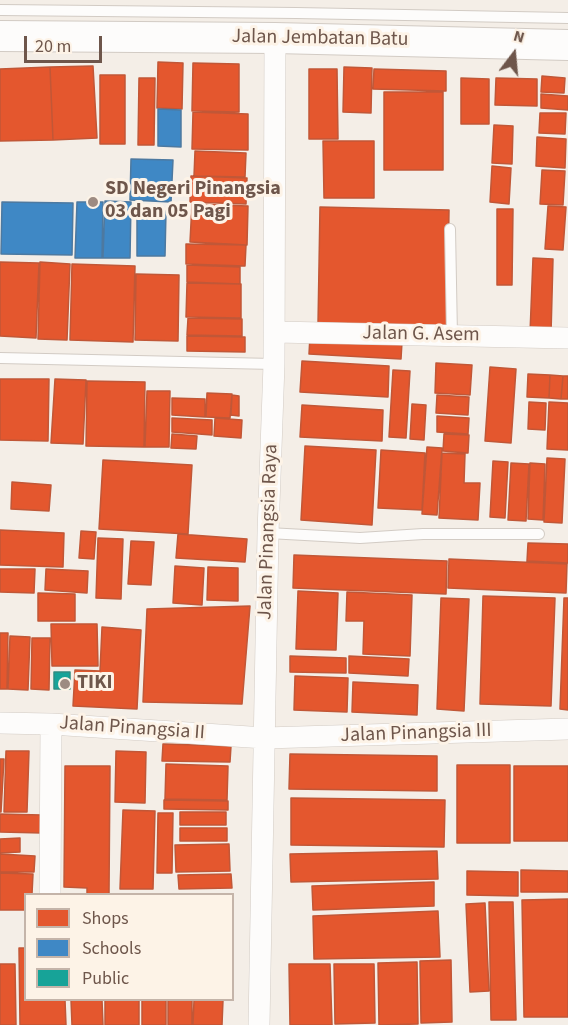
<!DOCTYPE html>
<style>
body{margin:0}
#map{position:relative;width:568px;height:1025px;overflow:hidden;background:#f4eee7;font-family:"Source Sans 3",sans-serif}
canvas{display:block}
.legend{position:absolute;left:24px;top:893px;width:210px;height:108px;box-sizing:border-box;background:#fdf3e7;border:2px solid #c4b4a9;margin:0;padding:8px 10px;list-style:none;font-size:18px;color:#6e564b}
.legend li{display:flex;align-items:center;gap:12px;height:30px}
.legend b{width:30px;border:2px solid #c4b4a9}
.north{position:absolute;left:484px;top:24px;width:60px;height:60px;-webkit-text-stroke:4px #fdf3e7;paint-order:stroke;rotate:16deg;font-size:16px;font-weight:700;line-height:24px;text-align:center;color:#6e564b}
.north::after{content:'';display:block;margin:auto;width:21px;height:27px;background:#6e564b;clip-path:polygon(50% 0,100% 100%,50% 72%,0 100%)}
.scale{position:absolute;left:24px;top:36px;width:78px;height:27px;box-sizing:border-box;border:3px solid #6e564b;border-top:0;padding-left:8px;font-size:18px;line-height:21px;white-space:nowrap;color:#6e564b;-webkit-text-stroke:4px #fdf3e7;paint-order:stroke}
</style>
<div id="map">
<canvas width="568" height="1025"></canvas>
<ul class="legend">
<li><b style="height:16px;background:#e4572e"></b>Shops</li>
<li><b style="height:16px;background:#3f88c5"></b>Schools</li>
<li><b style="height:16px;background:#17a398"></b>Public</li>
</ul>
<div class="north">N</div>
<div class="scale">20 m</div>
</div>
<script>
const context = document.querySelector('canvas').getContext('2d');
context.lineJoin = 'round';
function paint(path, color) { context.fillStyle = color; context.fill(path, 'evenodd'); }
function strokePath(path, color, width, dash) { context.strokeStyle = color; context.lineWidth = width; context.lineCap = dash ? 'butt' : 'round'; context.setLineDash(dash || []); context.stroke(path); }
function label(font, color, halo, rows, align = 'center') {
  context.font = font + ' "Source Sans 3",sans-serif'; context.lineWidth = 6; context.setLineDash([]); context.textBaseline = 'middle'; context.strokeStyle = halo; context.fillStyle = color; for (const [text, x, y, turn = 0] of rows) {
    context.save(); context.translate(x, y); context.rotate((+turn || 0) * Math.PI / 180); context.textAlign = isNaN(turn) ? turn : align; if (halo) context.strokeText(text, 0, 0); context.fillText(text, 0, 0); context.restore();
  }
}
const shops = new Path2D(`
 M 158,62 L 183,63 L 182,109 L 157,108 Z
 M 193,63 L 239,64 L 239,112 L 192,111 Z
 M 93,66 L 97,138 L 53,140 L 50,67 Z
 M 50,67 L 53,140 L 0,141 L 0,69 Z
 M 344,67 L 372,68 L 371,113 L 343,112 Z
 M 309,69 L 337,69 L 338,139 L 309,139 Z
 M 374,69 L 446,71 L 446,91 L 373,89 Z
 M 100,75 L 125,75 L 125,144 L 100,144 Z
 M 542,76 L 565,78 L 564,93 L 541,92 Z
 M 139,78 L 155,78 L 154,145 L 138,145 Z
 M 461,78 L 489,79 L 489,124 L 461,124 Z
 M 496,78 L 537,79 L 537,106 L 495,105 Z
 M 384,92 L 443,92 L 443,170 L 384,170 Z
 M 541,94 L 568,96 L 568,110 L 541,108 Z
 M 193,112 L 248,114 L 248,150 L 192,149 Z
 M 540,113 L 566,113 L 565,134 L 539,133 Z
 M 494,125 L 513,126 L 512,164 L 492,163 Z
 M 537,137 L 566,139 L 565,168 L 536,166 Z
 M 323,141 L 374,141 L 374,198 L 324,198 Z
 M 195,151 L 246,153 L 245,177 L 194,176 Z
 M 492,166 L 511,168 L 509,204 L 490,202 Z
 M 542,170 L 565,171 L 563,205 L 540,204 Z
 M 191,176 L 247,178 L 246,204 L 190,202 Z
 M 192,204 L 248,206 L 247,245 L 190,242 Z
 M 548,206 L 566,207 L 563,250 L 545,249 Z
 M 320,207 L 449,210 L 447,327 L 318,324 Z
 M 497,209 L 513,209 L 512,285 L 497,285 Z
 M 186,244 L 246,245 L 245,266 L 186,264 Z
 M 533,258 L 553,259 L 551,334 L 530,333 Z
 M 0,262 L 39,263 L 36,338 L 0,336 Z
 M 40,262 L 70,264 L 67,340 L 38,339 Z
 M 72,264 L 135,266 L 133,342 L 70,340 Z
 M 187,265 L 240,267 L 240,284 L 187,282 Z
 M 136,274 L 179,275 L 178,341 L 135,340 Z
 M 187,283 L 241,284 L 241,318 L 186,317 Z
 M 188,318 L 242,319 L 242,336 L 187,335 Z
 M 187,336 L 245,337 L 245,352 L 187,351 Z
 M 310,336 L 402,342 L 401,359 L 309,354 Z
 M 302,361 L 389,366 L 388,397 L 300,392 Z
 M 436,363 L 472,365 L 470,395 L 435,393 Z
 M 490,367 L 516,369 L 511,443 L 485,441 Z
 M 393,370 L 410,371 L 406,438 L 389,437 Z
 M 528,374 L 550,375 L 549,398 L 527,397 Z
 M 550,375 L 563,376 L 561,399 L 549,398 Z
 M 563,376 L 568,376 L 568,399 L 561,399 Z
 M 0,379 L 49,379 L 48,441 L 0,440 Z
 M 55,379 L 86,380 L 83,444 L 51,443 Z
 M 87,381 L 145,382 L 144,447 L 86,446 Z
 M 147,391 L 170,391 L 169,447 L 145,447 Z
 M 207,393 L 232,394 L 230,418 L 206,417 Z
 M 232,395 L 239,396 L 239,416 L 231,415 Z
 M 437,395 L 469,397 L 468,415 L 436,413 Z
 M 172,398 L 205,399 L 205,417 L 172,415 Z
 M 529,402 L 546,403 L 545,430 L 528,429 Z
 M 549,402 L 568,403 L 568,450 L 547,449 Z
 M 412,404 L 426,405 L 424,440 L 410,439 Z
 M 302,405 L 383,410 L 382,441 L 300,437 Z
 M 437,416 L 469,418 L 468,434 L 437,432 Z
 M 172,418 L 212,420 L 212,435 L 172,432 Z
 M 215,418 L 242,420 L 241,438 L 214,436 Z
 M 172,434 L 197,436 L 196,449 L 171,448 Z
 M 444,434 L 469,435 L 468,453 L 443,451 Z
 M 305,446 L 376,450 L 372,525 L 301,520 Z
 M 427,447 L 442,448 L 437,515 L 422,514 Z
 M 381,450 L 425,453 L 422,510 L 378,508 Z
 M 442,453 L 465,454 L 464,483 L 480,483 L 478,520 L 439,518 Z
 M 547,458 L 565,459 L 562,523 L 544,522 Z
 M 103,460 L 192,465 L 188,534 L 99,529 Z
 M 493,461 L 508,462 L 505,518 L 490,517 Z
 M 511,463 L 529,464 L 526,521 L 508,520 Z
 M 530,463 L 545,464 L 543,520 L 528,519 Z
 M 12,482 L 51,485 L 49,511 L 11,509 Z
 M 0,530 L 64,533 L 63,567 L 0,565 Z
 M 81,531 L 96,532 L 94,559 L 79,558 Z
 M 178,534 L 247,539 L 245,562 L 176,558 Z
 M 98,538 L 123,539 L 121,599 L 96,598 Z
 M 131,541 L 154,542 L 151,585 L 128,584 Z
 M 528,543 L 568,544 L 568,563 L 527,561 Z
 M 294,555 L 447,561 L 446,594 L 293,588 Z
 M 449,559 L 567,564 L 566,593 L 448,588 Z
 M 175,566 L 204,568 L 202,605 L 173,603 Z
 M 208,567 L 238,568 L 238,601 L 207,600 Z
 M 0,569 L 35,569 L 34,593 L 0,592 Z
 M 46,569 L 88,571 L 87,593 L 45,590 Z
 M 298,591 L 338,593 L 336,650 L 296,649 Z
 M 347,592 L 412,595 L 410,656 L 363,654 L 364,621 L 346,621 Z
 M 38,593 L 75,594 L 75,621 L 38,621 Z
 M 483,596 L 555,598 L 551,706 L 480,704 Z
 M 441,598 L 469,599 L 464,711 L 437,709 Z
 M 564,598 L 568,598 L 568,710 L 560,709 Z
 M 250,606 L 242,704 L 143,702 L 147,609 Z
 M 51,624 L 97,624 L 98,666 L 52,666 Z
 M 102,627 L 141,630 L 137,709 L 73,706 L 75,670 L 100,671 Z
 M 0,633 L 8,633 L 7,689 L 0,689 Z
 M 10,636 L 30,637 L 28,690 L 8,689 Z
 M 32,638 L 50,638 L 49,690 L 31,689 Z
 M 290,656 L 346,658 L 346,673 L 290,672 Z
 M 349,656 L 409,659 L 408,676 L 349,673 Z
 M 295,676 L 348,678 L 347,712 L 294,710 Z
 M 353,682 L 418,685 L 417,715 L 352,712 Z
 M 163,744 L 231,746 L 230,762 L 162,761 Z
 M 6,751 L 29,751 L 27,812 L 4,812 Z
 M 116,751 L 146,752 L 145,803 L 115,802 Z
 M 290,754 L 437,756 L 437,791 L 289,789 Z
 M 0,759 L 4,759 L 1,812 L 0,812 Z
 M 166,764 L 228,766 L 227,800 L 165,799 Z
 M 457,765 L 510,765 L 510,843 L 457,843 Z
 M 65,766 L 110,766 L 109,894 L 87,894 L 87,888 L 64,887 Z
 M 514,766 L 568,766 L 568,841 L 514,841 Z
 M 291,798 L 445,800 L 444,847 L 291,845 Z
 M 164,800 L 228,801 L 228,810 L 164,809 Z
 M 123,810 L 155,811 L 153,889 L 120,889 Z
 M 180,812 L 226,812 L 226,825 L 180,825 Z
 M 158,813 L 173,813 L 172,873 L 157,873 Z
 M 0,814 L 42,815 L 42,833 L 0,832 Z
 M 180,828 L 227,828 L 227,841 L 180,841 Z
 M 20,838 L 20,852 L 0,853 L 0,839 Z
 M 229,844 L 230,871 L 176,872 L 175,845 Z
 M 437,851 L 438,879 L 291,882 L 290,854 Z
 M 0,854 L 35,856 L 34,872 L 0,872 Z
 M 521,870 L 568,871 L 568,892 L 521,892 Z
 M 467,871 L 518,872 L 518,896 L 467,895 Z
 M 0,873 L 33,874 L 32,894 L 26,894 L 26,910 L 0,910 Z
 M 231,874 L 232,888 L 179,889 L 178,875 Z
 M 434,882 L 434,906 L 313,910 L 312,886 Z
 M 568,899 L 568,1017 L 524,1017 L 522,900 Z
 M 489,902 L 513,902 L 516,1020 L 491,1020 Z
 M 485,903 L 489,991 L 470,992 L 466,904 Z
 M 438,911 L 440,957 L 314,959 L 313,916 Z
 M 19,948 L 26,948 L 26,1000 L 65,1000 L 66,1025 L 20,1025 Z
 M 451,960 L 452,1022 L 421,1023 L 420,961 Z
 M 417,962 L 418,1024 L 379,1025 L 378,963 Z
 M 0,964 L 15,964 L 16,1025 L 0,1025 Z
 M 289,964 L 330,964 L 332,1025 L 290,1025 Z
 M 334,964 L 374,964 L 375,1023 L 335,1024 Z
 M 71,1000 L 102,1000 L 103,1025 L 72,1025 Z
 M 105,1000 L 139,1000 L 139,1025 L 105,1025 Z
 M 142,1000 L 166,1000 L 166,1025 L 142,1025 Z
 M 168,1000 L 192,1000 L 192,1025 L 168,1025 Z
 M 194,1000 L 223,1000 L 222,1025 L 193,1025 Z`);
const schools = new Path2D(`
 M 158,109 L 181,110 L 181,147 L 158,146 Z
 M 131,159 L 173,160 L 171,202 L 130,200 Z
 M 105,201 L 131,202 L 130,258 L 103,258 Z
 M 2,202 L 73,203 L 72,255 L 1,254 Z
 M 77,202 L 103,202 L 102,258 L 75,258 Z
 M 137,211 L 166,211 L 165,256 L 137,256 Z`);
const public = new Path2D(`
 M 54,672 L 70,672 L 70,689 L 54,689 Z`);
const service = new Path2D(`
 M 0,10 L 296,13 L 568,18
 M 450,229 L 452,336
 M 0,358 L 274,364
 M 268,533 L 360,538 L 423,534 L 539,534`);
const minor = new Path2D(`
 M 275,332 L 568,338
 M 0,723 L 51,724 L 265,738 L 568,729
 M 50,894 L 51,724
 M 259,1025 L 268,533 L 274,364 L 275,38`);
const secondary = new Path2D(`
 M 0,36 L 275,38 L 568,45`);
const markers = [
 [93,202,6,"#9d8b82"],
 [65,684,6,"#9d8b82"]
];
const streetNames = [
 ["Jalan Jembatan Batu",320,39,1],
 ["Jalan G. Asem",421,335,1],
 ["Jalan Pinangsia Raya",269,532,-88],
 ["Jalan Pinangsia II",132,729,4],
 ["Jalan Pinangsia III",416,734,-2]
];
const poiNames = [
 ["SD Negeri Pinangsia",105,190],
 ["03 dan 05 Pagi",105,213],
 ["TIKI",77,684]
];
paint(shops, '#e4572e');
strokePath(shops, '#c15737', 1.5);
paint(schools, '#3f88c5');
strokePath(schools, '#4d79a0', 1.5);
paint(public, '#17a398');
strokePath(public, '#318c81', 1.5);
strokePath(service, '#d2cbc4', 12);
strokePath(minor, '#d2cbc4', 22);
strokePath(secondary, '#d2cbc4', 32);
strokePath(service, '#fdfcfb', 10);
strokePath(minor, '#fdfcfb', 21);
strokePath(secondary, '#fdfcfb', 30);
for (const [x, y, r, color] of markers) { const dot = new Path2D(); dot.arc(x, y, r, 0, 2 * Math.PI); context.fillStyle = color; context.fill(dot); strokePath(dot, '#fdf3e7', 2); }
label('20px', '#6e564b', '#fdf3e7', streetNames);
label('bold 20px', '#6e564b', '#fdf3e7', poiNames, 'left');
</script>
